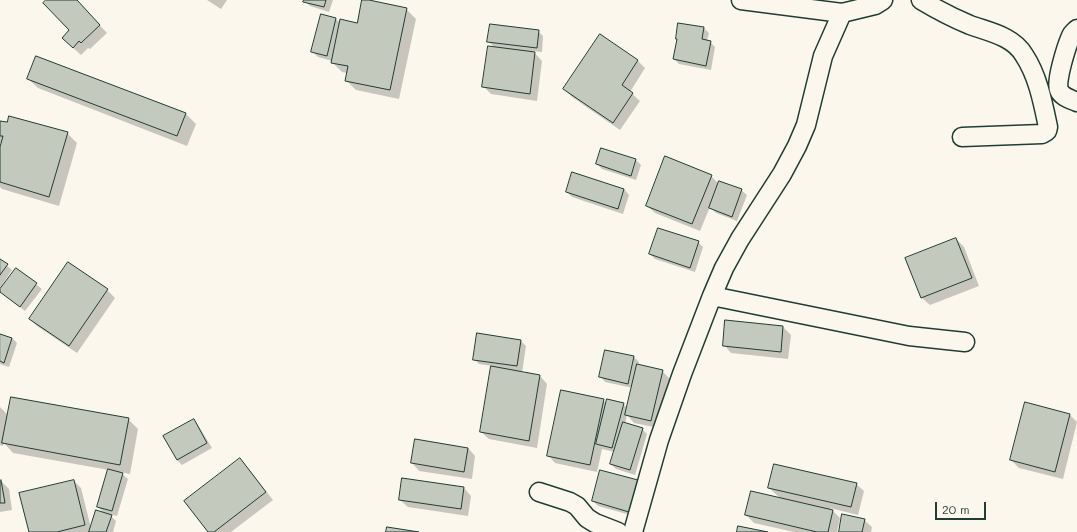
<!DOCTYPE html>
<style>
body{margin:0}
#map{position:relative;width:1077px;height:532px;overflow:hidden;background:#fbf7ec;font-family:Mali,sans-serif}
canvas{display:block}
.scale{position:absolute;left:935px;top:502px;width:51px;height:18px;box-sizing:border-box;border:2px solid #1f3d34;border-top:0;padding-left:5px;font-size:12px;line-height:14px;white-space:nowrap;color:#1f3d34;-webkit-text-stroke:3px #fbf7ec;paint-order:stroke}
</style>
<div id="map">
<canvas width="1077" height="532"></canvas>
<div class="scale">20 m</div>
</div>
<script>
const context = document.querySelector('canvas').getContext('2d');
context.lineJoin = 'round';
function paint(path, color) { context.fillStyle = color; context.fill(path, 'evenodd'); }
function strokePath(path, color, width, dash) { context.strokeStyle = color; context.lineWidth = width; context.lineCap = dash ? 'butt' : 'round'; context.setLineDash(dash || []); context.stroke(path); }
const shadow = new Path2D(`
 M 48,0 L 76,0 L 107,33 L 90,49 L 88,48 L 81,55 L 71,46 L 71,30 Z
 M 207,0 L 227,0 L 221,9 Z
 M 305,0 L 333,0 L 329,12 L 310,6 L 305,1 Z
 M 363,0 L 406,9 L 416,19 L 399,99 L 356,90 L 346,80 L 347,73 L 342,72 L 332,62 L 332,61 L 318,57 L 313,52 L 336,19 L 340,23 L 358,24 Z
 M 704,28 L 709,33 L 707,41 L 710,42 L 715,47 L 711,70 L 679,64 L 674,59 L 678,40 L 677,39 Z
 M 538,31 L 543,36 L 542,52 L 533,51 L 542,61 L 537,101 L 491,94 L 483,86 L 494,47 L 489,42 Z
 M 600,35 L 638,61 L 645,68 L 630,92 L 640,101 L 620,130 L 572,97 L 564,89 Z
 M 36,57 L 186,114 L 196,124 L 187,146 L 38,88 L 28,79 Z
 M 0,122 L 67,133 L 77,143 L 59,206 L 2,189 L 0,187 L 0,151 L 2,144 L 0,143 Z
 M 602,149 L 636,160 L 641,165 L 636,180 L 602,169 L 597,164 Z
 M 573,173 L 624,189 L 629,195 L 623,214 L 572,197 L 567,192 Z
 M 711,176 L 719,184 L 741,190 L 747,195 L 737,221 L 716,213 L 710,207 L 700,231 L 655,213 L 647,206 Z
 M 956,239 L 964,247 L 979,286 L 930,305 L 922,298 L 906,259 Z
 M 698,242 L 703,247 L 695,272 L 655,259 L 650,254 Z
 M 0,260 L 12,270 L 0,288 Z
 M 16,269 L 42,289 L 25,311 L 0,291 Z
 M 107,290 L 115,298 L 77,353 L 37,326 L 30,319 Z
 M 726,321 L 783,327 L 791,335 L 788,359 L 731,353 L 724,345 Z
 M 0,335 L 12,338 L 17,343 L 9,367 L 0,364 Z
 M 521,341 L 526,346 L 522,373 L 540,376 L 547,384 L 537,448 L 489,439 L 481,432 L 492,366 L 479,364 L 474,359 Z
 M 606,351 L 634,357 L 639,362 L 638,366 L 662,371 L 670,379 L 659,428 L 634,423 L 627,415 L 625,424 L 642,429 L 647,434 L 635,475 L 616,469 L 611,464 L 615,452 L 602,449 L 597,472 L 555,463 L 548,455 L 603,400 L 607,404 L 623,404 L 628,409 L 633,388 L 605,382 L 600,376 Z
 M 0,407 L 8,415 L 128,419 L 138,429 L 130,474 L 120,472 L 128,479 L 117,516 L 109,514 L 116,521 L 113,532 L 30,532 L 74,481 L 81,488 L 91,528 L 105,514 L 98,507 L 109,470 L 13,453 L 4,443 L 3,446 L 0,445 Z
 M 1070,415 L 1077,422 L 1063,479 L 1019,468 L 1011,460 Z
 M 193,420 L 198,425 L 212,448 L 182,465 L 177,460 Z
 M 468,448 L 475,456 L 472,479 L 419,471 L 412,463 Z
 M 240,459 L 247,467 L 273,500 L 231,532 L 209,532 Z
 M 1,481 L 9,489 L 12,510 L 0,512 L 0,482 Z
 M 637,481 L 642,486 L 634,516 L 598,506 L 593,501 Z
 M 856,484 L 864,491 L 858,515 L 830,508 L 840,518 L 837,532 L 794,532 L 754,523 L 746,515 L 780,498 L 769,488 Z
 M 464,488 L 471,496 L 468,516 L 408,507 L 400,500 Z
 M 864,520 L 872,527 L 871,532 L 840,532 Z`);
const building = new Path2D(`
 M 46,0 L 77,0 L 100,25 L 81,43 L 79,41 L 73,48 L 62,38 L 69,30 L 43,3 Z
 M 304,0 L 326,0 L 324,7 L 303,2 Z
 M 362,0 L 369,0 L 407,8 L 390,90 L 345,81 L 348,66 L 331,63 L 340,19 L 357,23 Z
 M 321,14 L 336,18 L 327,56 L 311,52 Z
 M 678,23 L 704,27 L 702,39 L 711,41 L 706,66 L 673,59 L 677,39 L 676,39 Z
 M 490,24 L 539,30 L 537,48 L 487,42 Z
 M 600,34 L 638,60 L 622,85 L 633,93 L 613,123 L 563,89 Z
 M 488,46 L 535,52 L 530,94 L 482,87 Z
 M 36,56 L 186,113 L 177,136 L 27,79 Z
 M 9,116 L 68,132 L 49,197 L 0,182 L 0,147 L 3,136 L 0,136 L 0,121 L 7,122 Z
 M 601,148 L 636,159 L 631,176 L 596,164 Z
 M 665,156 L 712,175 L 692,224 L 646,206 Z
 M 572,172 L 624,189 L 618,209 L 566,192 Z
 M 719,181 L 742,189 L 732,217 L 709,208 Z
 M 658,228 L 699,241 L 690,268 L 649,254 Z
 M 956,238 L 972,278 L 921,298 L 905,258 Z
 M 0,259 L 8,264 L 0,275 Z
 M 68,262 L 108,289 L 69,346 L 29,319 Z
 M 16,268 L 37,283 L 20,307 L 0,292 L 0,289 Z
 M 725,320 L 783,326 L 781,352 L 723,346 Z
 M 477,333 L 521,340 L 517,366 L 473,360 Z
 M 0,334 L 12,338 L 4,363 L 0,361 Z
 M 605,350 L 634,356 L 628,384 L 599,377 Z
 M 637,364 L 663,370 L 651,421 L 625,415 Z
 M 491,366 L 540,375 L 529,441 L 480,432 Z
 M 561,390 L 604,399 L 590,465 L 547,456 Z
 M 11,397 L 129,418 L 120,465 L 2,443 Z
 M 607,399 L 624,403 L 612,448 L 596,444 Z
 M 1025,402 L 1070,414 L 1055,472 L 1010,460 Z
 M 194,419 L 207,443 L 177,460 L 163,436 Z
 M 623,422 L 643,428 L 630,470 L 610,464 Z
 M 415,439 L 468,448 L 464,472 L 411,463 Z
 M 240,458 L 266,492 L 214,532 L 208,532 L 184,501 Z
 M 774,464 L 857,483 L 851,507 L 768,488 Z
 M 108,469 L 123,473 L 112,511 L 97,507 Z
 M 600,470 L 638,480 L 629,512 L 592,501 Z
 M 402,478 L 464,487 L 461,509 L 399,500 Z
 M 1,480 L 5,503 L 0,503 L 0,481 Z
 M 74,480 L 85,525 L 57,532 L 29,532 L 19,493 Z
 M 751,491 L 833,510 L 828,532 L 817,532 L 745,515 Z
 M 96,510 L 112,515 L 106,532 L 89,532 Z
 M 842,514 L 865,519 L 862,532 L 839,532 Z
 M 738,526 L 768,532 L 737,532 Z
 M 387,527 L 419,532 L 386,532 Z`);
const minor = new Path2D(`
 M 741,0 L 842,13 L 875,5 L 883,0
 M 921,0 C 936,9 953,18 970,25 C 989,32 1013,36 1024,55 C 1038,76 1043,103 1048,127 L 1047,131 L 1042,134 L 962,137
 M 1077,29 C 1075,31 1072,33 1071,36 C 1067,45 1055,82 1059,90 C 1062,97 1070,99 1077,102
 M 712,296 L 909,336 L 965,342
 M 539,492 L 570,502 L 577,506 L 587,518 L 595,523 L 618,532
 M 633,532 L 659,440 L 682,374 L 712,296 L 724,268 L 740,239 L 782,174 L 797,146 L 806,125 L 823,56 L 842,13`);
paint(shadow, '#0003');
paint(building, '#c4c9be');
strokePath(building, '#1f3d34', 1);
strokePath(minor, '#1f3d34', 21);
strokePath(minor, '#fbf7ec', 18);
</script>
